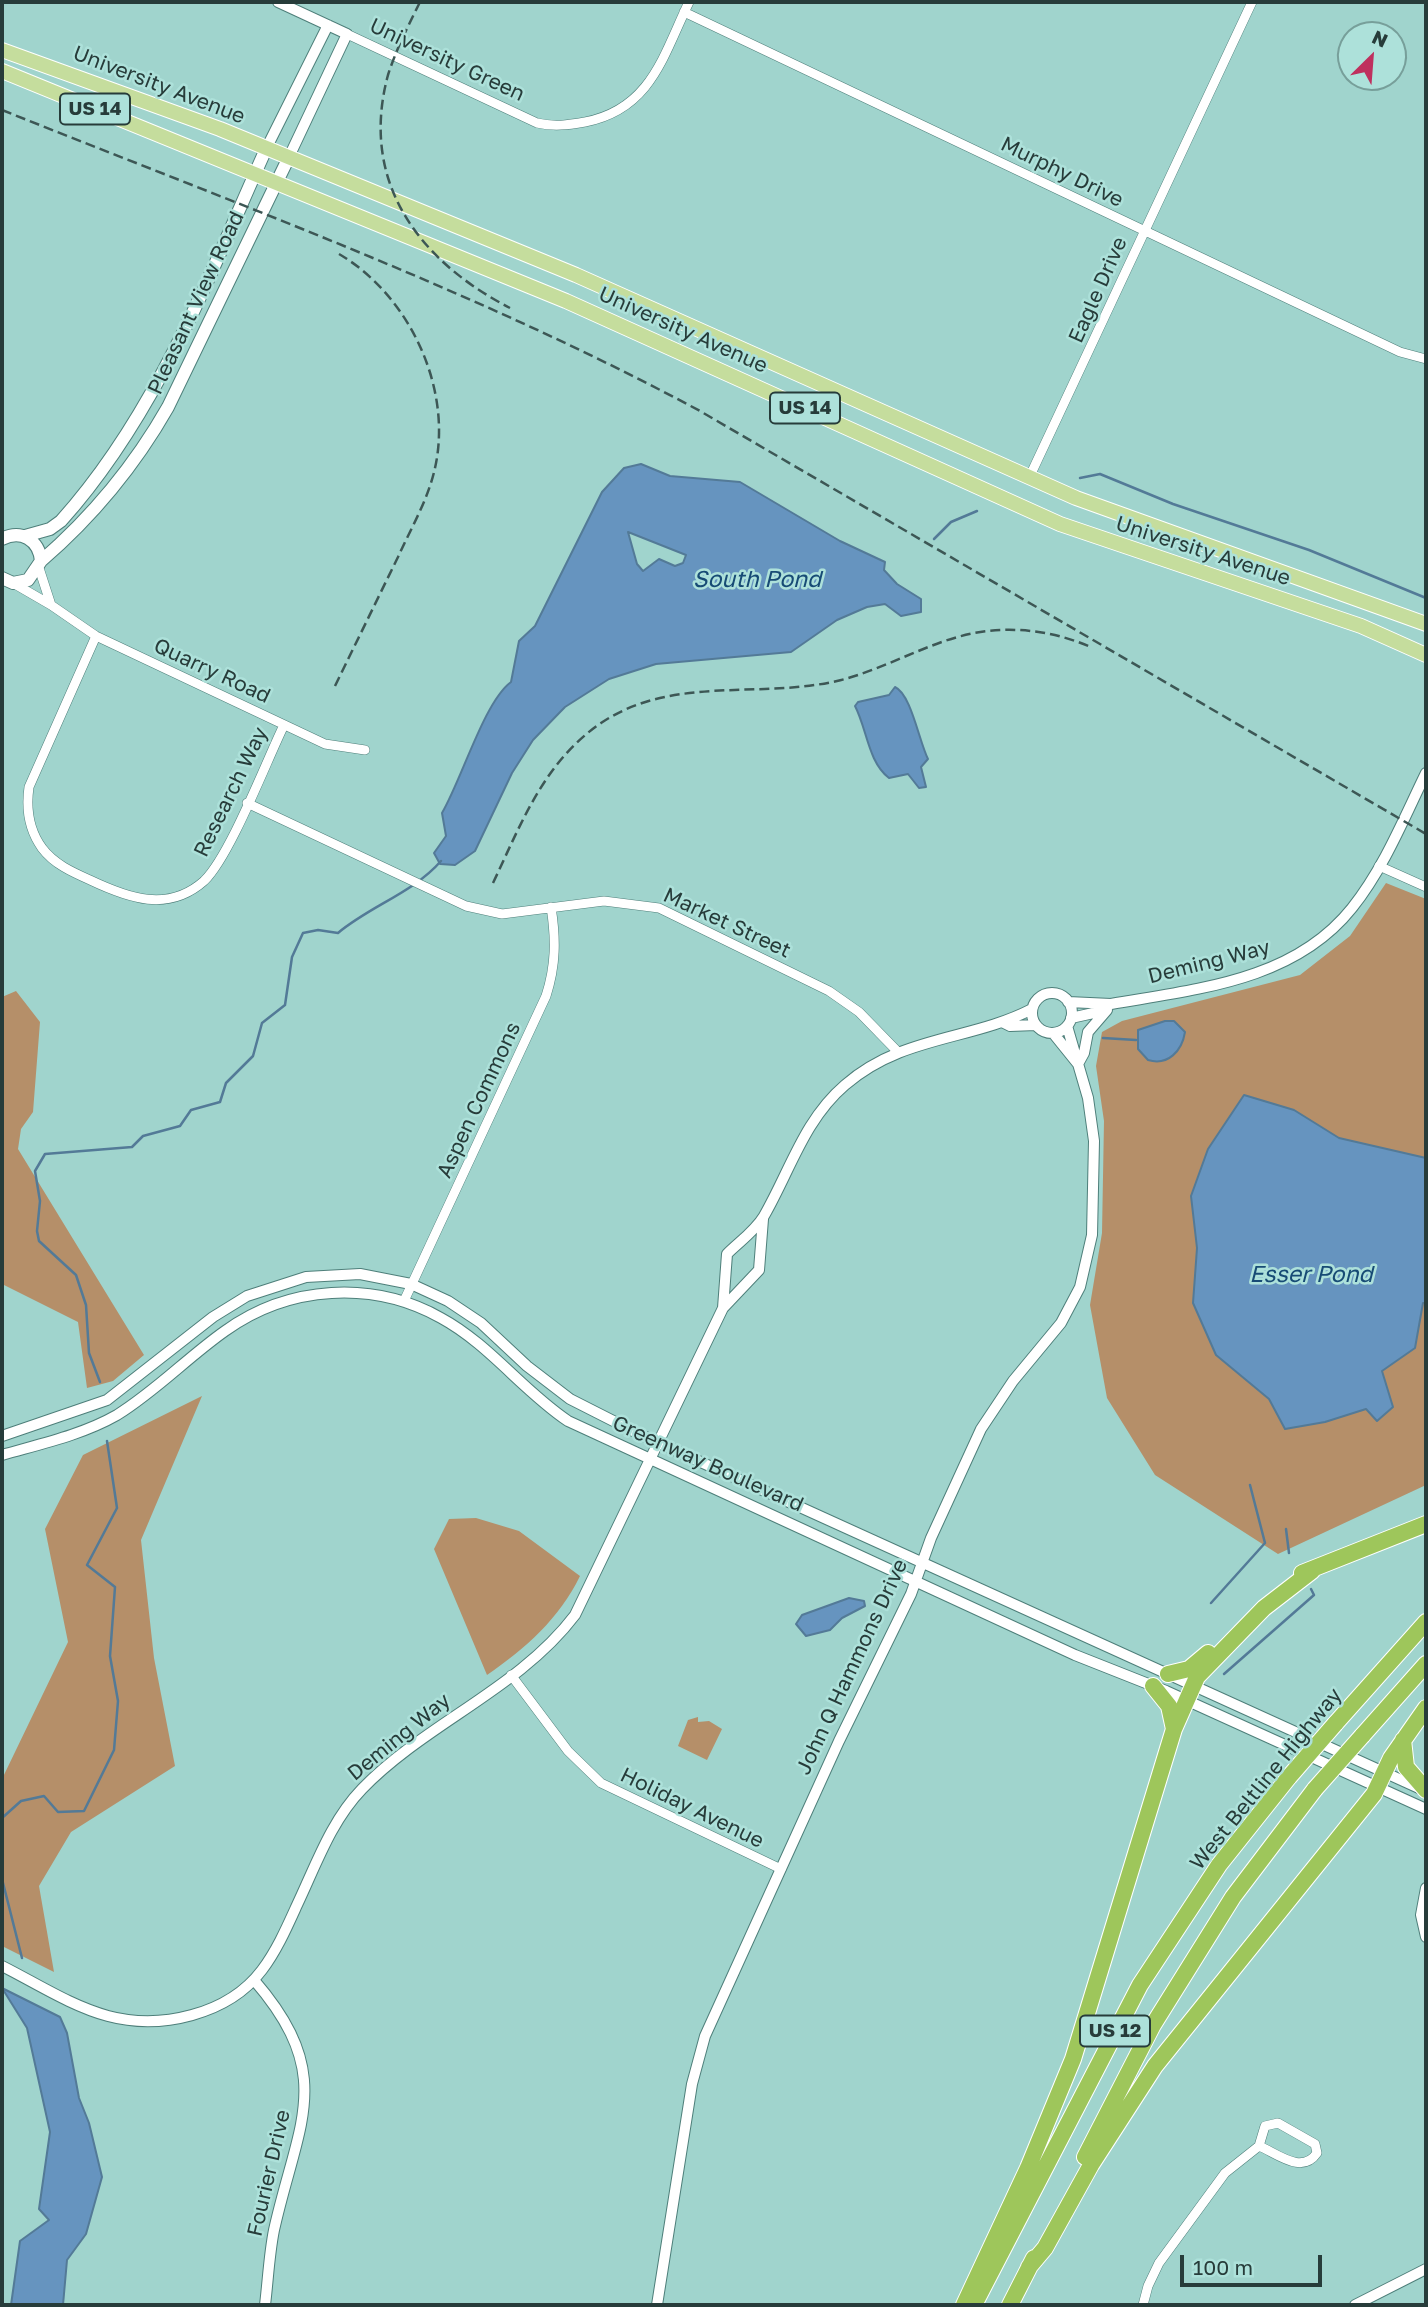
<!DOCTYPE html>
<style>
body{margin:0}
#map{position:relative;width:1428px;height:2307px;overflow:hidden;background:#a0d4cd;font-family:"Golos Text",sans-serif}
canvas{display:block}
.frame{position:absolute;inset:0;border:4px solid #273c3a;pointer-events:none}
.north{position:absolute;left:1337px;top:21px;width:70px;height:70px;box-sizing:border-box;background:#ade1da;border:2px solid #779f9a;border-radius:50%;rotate:25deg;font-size:19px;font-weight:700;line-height:28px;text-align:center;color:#273c3a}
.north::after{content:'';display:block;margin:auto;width:24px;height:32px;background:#bf305e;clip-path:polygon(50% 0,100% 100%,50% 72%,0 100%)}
.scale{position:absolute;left:1180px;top:2255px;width:142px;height:32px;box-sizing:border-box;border:4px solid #273c3a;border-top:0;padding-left:9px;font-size:21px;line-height:24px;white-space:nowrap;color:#273c3a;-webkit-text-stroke:5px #ade1da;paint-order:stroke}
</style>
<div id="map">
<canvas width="1428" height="2307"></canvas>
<div class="frame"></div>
<div class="north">N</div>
<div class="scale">100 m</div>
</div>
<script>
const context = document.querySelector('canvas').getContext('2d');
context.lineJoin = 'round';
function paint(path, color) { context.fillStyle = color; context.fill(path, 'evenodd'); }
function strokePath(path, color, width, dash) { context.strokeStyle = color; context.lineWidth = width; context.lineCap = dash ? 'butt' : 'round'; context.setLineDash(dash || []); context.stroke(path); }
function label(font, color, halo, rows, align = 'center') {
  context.font = font + ' "Golos Text",sans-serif'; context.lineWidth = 5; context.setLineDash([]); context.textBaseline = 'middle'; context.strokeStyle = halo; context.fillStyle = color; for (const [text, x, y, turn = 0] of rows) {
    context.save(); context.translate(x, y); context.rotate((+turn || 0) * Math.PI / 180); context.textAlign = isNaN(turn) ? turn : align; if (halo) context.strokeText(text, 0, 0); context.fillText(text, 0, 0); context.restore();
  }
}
const green = new Path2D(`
 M 1386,883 L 1426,899 L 1426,1485 L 1278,1554 L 1155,1475 L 1107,1398 L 1090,1305 L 1102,1233 L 1104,1121 L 1096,1066 L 1102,1032 L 1122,1021 L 1300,975 L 1350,936 Z
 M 16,991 L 40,1022 L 33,1112 L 21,1129 L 18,1149 L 144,1355 L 113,1381 L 87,1388 L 78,1322 L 2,1284 L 2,997 Z
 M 202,1396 L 141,1540 L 154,1658 L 175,1766 L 71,1832 L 39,1886 L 54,1972 L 2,1946 L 2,1779 L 68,1642 L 45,1529 L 83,1455 Z
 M 476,1518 L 519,1531 L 580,1576 C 559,1619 526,1648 487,1675 L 434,1549 L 449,1519 Z
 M 698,1717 L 698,1722 L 709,1721 L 722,1729 L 707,1760 L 678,1746 L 688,1720 Z`);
const water = new Path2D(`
 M 641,464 L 670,476 L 740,482 L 840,541 L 885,562 L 884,570 L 897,584 L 921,599 L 921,612 L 901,616 L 885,604 L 867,607 L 837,620 L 791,652 L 656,664 L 609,679 L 565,707 L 533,740 L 512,773 L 475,851 L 455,865 L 440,864 L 434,853 L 446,836 L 442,813 C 462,779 484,702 511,682 L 519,641 L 535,626 L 602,492 L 624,468 ZM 628,532 L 686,555 L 683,563 L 675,566 L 659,559 L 643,571 L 637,564 Z
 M 895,687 C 911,694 919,741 928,759 L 921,767 L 926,787 L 919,788 L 908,774 L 889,778 C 868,762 867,729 855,706 L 858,702 L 889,695 Z
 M 1165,1021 L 1174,1021 L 1185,1032 C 1182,1051 1168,1066 1148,1060 L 1138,1049 L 1138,1030 Z
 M 1244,1095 L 1294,1110 L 1339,1138 L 1426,1158 L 1426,1303 L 1423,1303 L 1415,1348 L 1382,1371 L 1393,1407 L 1377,1421 L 1366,1409 L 1325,1422 L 1285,1429 L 1269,1399 L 1216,1355 L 1193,1303 L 1197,1248 L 1191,1196 L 1208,1149 Z
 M 849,1598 L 864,1601 L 865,1606 L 842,1618 L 830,1630 L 806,1636 L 796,1624 L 802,1615 Z
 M 2,1988 L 60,2017 L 67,2033 L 79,2098 L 89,2123 L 102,2177 L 86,2234 L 67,2260 L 63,2305 L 11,2305 L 20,2241 L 49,2220 L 39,2209 L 50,2132 L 27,2028 Z`);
const stream = new Path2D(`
 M 1080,478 L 1100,474 L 1173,504 L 1309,550 L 1426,598
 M 934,539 L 951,522 L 977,511
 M 1103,1038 L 1136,1040
 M 100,1382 L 89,1353 L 86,1305 L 76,1275 L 39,1241 L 37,1231 L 40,1201 L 35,1171 L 45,1154 L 132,1147 L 143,1136 L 180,1126 L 191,1110 L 220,1102 L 226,1083 L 253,1056 L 262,1023 L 285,1005 L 292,957 L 303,933 L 318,930 L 338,933 C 370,906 413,893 441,861
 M 1286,1529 L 1289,1553
 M 1211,1603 L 1265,1543 L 1250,1485
 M 1224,1674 L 1314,1595 L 1311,1589
 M 2,1818 L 21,1801 L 44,1796 L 58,1812 L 84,1811 L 114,1750 L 118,1701 L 110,1656 L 115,1587 L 87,1565 L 117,1508 L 107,1441
 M 2,1879 L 22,1958`);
const minor = new Path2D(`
 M 684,12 L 1400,352 L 1426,359
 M 347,34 L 537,123 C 554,127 568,125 585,122 C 651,109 663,56 689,2
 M 1029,478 L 1252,2
 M 13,583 L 51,605 L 39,568
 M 51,605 L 96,636 L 325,744 L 365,750
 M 96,636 L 29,787 C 26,808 29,830 42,848 C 54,864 72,872 90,880 C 128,898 168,913 204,881 C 230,856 266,762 284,725
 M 247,803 L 466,906 L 502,914 L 604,901 L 659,908 L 829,991 L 859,1012 L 897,1051
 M 1379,866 L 1426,887
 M 404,1301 L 546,996 C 556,965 556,939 551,907
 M 511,1675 L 568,1751 L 601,1783 L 781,1869
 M 1143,2305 L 1148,2286 L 1159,2263 L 1225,2173 L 1259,2146 L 1265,2126 L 1278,2123 L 1315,2144 L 1317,2153 C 1302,2175 1278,2154 1259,2146`);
const tertiary = new Path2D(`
 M 278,2 L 347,34 L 288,159
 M 266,149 L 328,25
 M1032 1013a20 20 0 1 1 40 0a20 20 0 1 1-40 0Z
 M 1068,1002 L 1111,1004
 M 1071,1018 L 1098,1012 L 1111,1004 C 1197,989 1294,981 1352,908 C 1384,868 1404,818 1426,773
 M 1004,1023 L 1010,1026 L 1036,1025
 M 1053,1033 L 1078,1064
 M 1078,1064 L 1084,1053 L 1088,1032 L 1107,1010
 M 723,1308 L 727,1254 C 739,1242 755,1231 764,1216 C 790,1171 804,1120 845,1085 C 903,1035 970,1041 1032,1009
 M 2,1436 L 107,1400 L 213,1317 L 247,1296 L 306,1277 L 360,1274 L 411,1284 L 448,1301 L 481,1323 L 527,1366 L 570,1399 L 639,1434 L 1421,1789
 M 2,1455 C 40,1444 82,1435 117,1415 C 156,1391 188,1357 225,1331 C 289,1285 373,1280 441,1318 C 489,1344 523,1391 568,1421 L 1075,1655 L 1166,1691 L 1426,1809
 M 1426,1888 L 1421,1915 L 1426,1937
 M 2,1966 C 36,1983 71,2006 108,2016 C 160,2030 228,2015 262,1970 C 277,1950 287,1927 297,1905 C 316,1865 331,1821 362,1789 C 426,1723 519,1689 575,1615 L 723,1308 L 759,1270 L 763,1219
 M 254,1980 C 337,2076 298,2122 274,2230 C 269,2255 268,2281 265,2305
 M 657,2305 L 692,2084 L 705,2036 L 839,1741 L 911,1594 L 931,1538 L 981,1429 L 1013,1381 L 1061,1323 L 1080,1287 L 1092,1235 L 1094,1141 L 1088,1098 L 1067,1026
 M 1355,2305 L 1426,2269`);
const secondary = new Path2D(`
 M 25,536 L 50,529 L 61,521 C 157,414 208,278 266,149
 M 2,539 C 21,529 39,540 41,561 L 28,580 L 13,583 L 2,578
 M 41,561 C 92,517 135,465 168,407 L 288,159`);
const primary = new Path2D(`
 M 2,50 L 220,129 L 576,275 L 1076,498 L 1426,624
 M 2,71 L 566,301 L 1060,524 L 1361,626 L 1426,655`);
const motorway = new Path2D(`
 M 1302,1573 L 1426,1524
 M 1168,1674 L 1189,1669 L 1208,1653
 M 1153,1686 L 1169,1706 L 1174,1729
 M 1335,1724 L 1426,1622
 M 1362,1736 L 1426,1664
 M 1403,1740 L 1406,1767 L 1426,1790
 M 1085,2157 L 1153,2025 L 1233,1897 L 1315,1789
 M 1029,2267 L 1045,2248 L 1091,2165 L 1155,2066 L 1374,1794 L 1391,1758 L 1426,1708
 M 977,2299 L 1140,1985 L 1219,1865 L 1289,1777
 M 964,2305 L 1028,2168 L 1073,2059 L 1174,1729 L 1197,1677 L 1264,1608 L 1312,1571
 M 1010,2305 L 1034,2258`);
const rail = new Path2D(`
 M 420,2 C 408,26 396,50 388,75 C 359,182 419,261 510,308
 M 2,110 C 237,204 477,291 700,411 L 1426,834
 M 335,686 C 356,643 377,600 398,557 C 411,528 428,500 435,468 C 453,388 409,295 339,254
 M 493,883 C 522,822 544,762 601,723 C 673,675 758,699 837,681 C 888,669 935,637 987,631 C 1023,627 1058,633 1091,647`);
const motorwayBridge = new Path2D(`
 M 1289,1777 L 1335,1724
 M 1315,1789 L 1362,1736`);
const shields = [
 [95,109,70],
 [805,408,70],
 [1115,2031,70]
];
const shieldNames = [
 ["US 14",95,109],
 ["US 14",805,408],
 ["US 12",1115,2031]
];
const streetNames = [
 ["University Green",447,60,25],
 ["University Avenue",159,85,21],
 ["Murphy Drive",1062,172,26],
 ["Eagle Drive",1098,290,-66],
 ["Pleasant View Road",196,303,-65],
 ["University Avenue",683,330,24],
 ["University Avenue",1203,551,18],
 ["Quarry Road",212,671,25],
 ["Research Way",231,792,-64],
 ["Market Street",727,923,25],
 ["Deming Way",1209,962,-14],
 ["Aspen Commons",479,1100,-65],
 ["Greenway Boulevard",708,1464,24],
 ["John Q Hammons Drive",852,1667,-65],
 ["Deming Way",399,1737,-39],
 ["West Beltline Highway",1266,1779,-51],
 ["Holiday Avenue",692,1808,26],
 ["Fourier Drive",269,2173,-77]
];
const waterNames = [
 ["South Pond",757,580],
 ["Esser Pond",1311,1275]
];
paint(green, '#b58f69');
paint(water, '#6694bf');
strokePath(water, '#537a97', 2);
strokePath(stream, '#537a97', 2.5);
strokePath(minor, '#4e7f7a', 10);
strokePath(tertiary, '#4e7f7a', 12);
strokePath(secondary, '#4e7f7a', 14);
strokePath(primary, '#fff', 16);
strokePath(motorway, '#fff', 18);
strokePath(minor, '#fff', 9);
strokePath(tertiary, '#fff', 10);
strokePath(secondary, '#fff', 12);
strokePath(primary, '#c5dd9d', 14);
strokePath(motorway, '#9ec65b', 16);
strokePath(rail, '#3d5755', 2.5, [10, 5]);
strokePath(motorwayBridge, '#fff', 18, []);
strokePath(motorwayBridge, '#9ec65b', 16);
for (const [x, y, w] of shields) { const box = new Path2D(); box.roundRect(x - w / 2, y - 15.5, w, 31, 5); context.fillStyle = '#ade1da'; context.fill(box); strokePath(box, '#273c3a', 2); }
label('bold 19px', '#273c3a', null, shieldNames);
label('21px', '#273c3a', '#ade1da', streetNames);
label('italic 23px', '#174b75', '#ade1da', waterNames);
</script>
